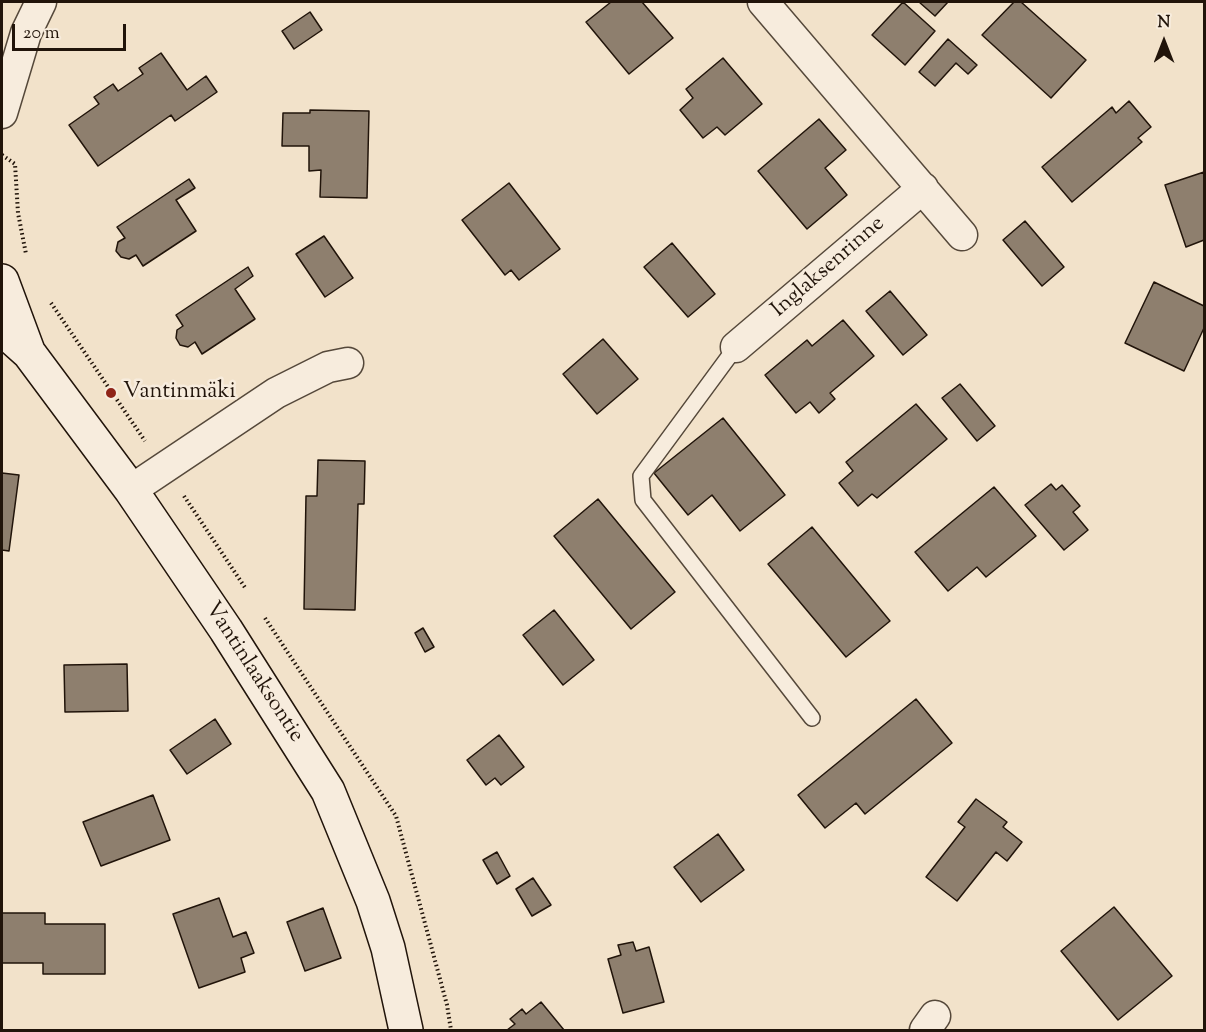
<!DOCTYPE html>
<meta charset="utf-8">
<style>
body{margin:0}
#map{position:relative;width:1206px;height:1032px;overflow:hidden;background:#f2e2ca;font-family:"Sorts Mill Goudy",serif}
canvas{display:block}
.frame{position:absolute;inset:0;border:3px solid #21140a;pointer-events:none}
.north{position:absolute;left:1134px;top:12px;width:60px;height:60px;-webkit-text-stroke:4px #f7ecdd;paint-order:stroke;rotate:0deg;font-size:16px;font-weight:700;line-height:24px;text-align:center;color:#21140a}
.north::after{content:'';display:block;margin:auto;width:21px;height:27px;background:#21140a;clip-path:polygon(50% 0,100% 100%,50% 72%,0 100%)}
.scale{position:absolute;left:12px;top:24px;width:114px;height:27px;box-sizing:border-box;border:3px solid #21140a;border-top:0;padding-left:8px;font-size:18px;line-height:21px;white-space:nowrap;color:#21140a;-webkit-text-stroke:4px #f7ecdd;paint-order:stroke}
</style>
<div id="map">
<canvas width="1206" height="1032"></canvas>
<div class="frame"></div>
<div class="north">N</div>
<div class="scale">20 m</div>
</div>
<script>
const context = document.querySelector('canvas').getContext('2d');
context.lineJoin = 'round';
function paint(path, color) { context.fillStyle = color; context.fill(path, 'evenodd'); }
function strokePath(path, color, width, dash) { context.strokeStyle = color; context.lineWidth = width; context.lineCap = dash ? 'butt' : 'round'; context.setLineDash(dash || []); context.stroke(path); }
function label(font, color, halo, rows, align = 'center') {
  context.font = font + ' "Sorts Mill Goudy",serif'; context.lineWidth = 5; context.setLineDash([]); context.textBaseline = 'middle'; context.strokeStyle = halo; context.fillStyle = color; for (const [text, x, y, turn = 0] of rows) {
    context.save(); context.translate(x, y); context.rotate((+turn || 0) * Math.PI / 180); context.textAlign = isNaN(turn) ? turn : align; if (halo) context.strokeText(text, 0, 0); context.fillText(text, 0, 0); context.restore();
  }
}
const building = new Path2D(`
 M 611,2 L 642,2 L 673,38 L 629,74 L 586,22 Z
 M 903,2 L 935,31 L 905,65 L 872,35 Z
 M 919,2 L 948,2 L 935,16 Z
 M 1014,2 L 1021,2 L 1086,60 L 1051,98 L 982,35 Z
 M 310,12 L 322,30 L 294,49 L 282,31 Z
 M 948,39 L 977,65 L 968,74 L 956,63 L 935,86 L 919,72 Z
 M 161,53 L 187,90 L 206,76 L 217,92 L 175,121 L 171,115 L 98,166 L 69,125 L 99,104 L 94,97 L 113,84 L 118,91 L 143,74 L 139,68 Z
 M 723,58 L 762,104 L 725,135 L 717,127 L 703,138 L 680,110 L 693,98 L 686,89 Z
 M 1129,101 L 1151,127 L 1138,138 L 1142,142 L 1072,202 L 1042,167 L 1112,107 L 1116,113 Z
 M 310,110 L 369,111 L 367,198 L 320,197 L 321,170 L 309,171 L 309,146 L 282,146 L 283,113 L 310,113 Z
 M 819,119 L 846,150 L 825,168 L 847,195 L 807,229 L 758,171 Z
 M 1204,172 L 1204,240 L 1186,247 L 1165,185 Z
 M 189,179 L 195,188 L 176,200 L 196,231 L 143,266 L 136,255 L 129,259 L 121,257 L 116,251 L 118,242 L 125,238 L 117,227 Z
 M 509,183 L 560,249 L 519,280 L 511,270 L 505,275 L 462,220 Z
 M 1025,221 L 1064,267 L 1042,286 L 1003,240 Z
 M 324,236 L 353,278 L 325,297 L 296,254 Z
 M 672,243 L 715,294 L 688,317 L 644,267 Z
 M 248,267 L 253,276 L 235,289 L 255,319 L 202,354 L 195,342 L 188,347 L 180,345 L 176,338 L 177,330 L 183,326 L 176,315 Z
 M 1154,282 L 1204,306 L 1204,328 L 1184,371 L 1125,343 Z
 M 890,291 L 927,335 L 903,355 L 866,311 Z
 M 843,320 L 874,356 L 830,393 L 835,399 L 819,413 L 810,402 L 796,413 L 765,375 L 807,340 L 812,346 Z
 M 603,339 L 638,379 L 597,414 L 563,374 Z
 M 960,384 L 995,426 L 977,441 L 942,398 Z
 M 916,404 L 947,439 L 877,498 L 872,494 L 858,506 L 839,483 L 853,471 L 846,462 Z
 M 723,418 L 785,495 L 740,531 L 712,495 L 688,515 L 654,473 Z
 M 318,460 L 365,461 L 364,504 L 358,504 L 355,610 L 304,609 L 306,496 L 317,496 Z
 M 2,473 L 19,475 L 9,551 L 2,550 Z
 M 1051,484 L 1056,490 L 1062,485 L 1080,506 L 1073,512 L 1088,530 L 1064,550 L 1025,505 Z
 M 994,487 L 1036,536 L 986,577 L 977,567 L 948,591 L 915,552 Z
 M 598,499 L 675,592 L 631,629 L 554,536 Z
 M 812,527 L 890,621 L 846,657 L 768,564 Z
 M 554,610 L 594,660 L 563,685 L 523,635 Z
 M 423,628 L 434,647 L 425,652 L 415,633 Z
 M 127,664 L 128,711 L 65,712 L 64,665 Z
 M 916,699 L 952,743 L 865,814 L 856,803 L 825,828 L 798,795 Z
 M 215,719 L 231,744 L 187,774 L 170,750 Z
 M 499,735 L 524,767 L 501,785 L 495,778 L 486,785 L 467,760 Z
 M 153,795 L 170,840 L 101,866 L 83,822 Z
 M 976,799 L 1007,822 L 1003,827 L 1022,842 L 1007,861 L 996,852 L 957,901 L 926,877 L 965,827 L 958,822 Z
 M 718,834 L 744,870 L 701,902 L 674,867 Z
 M 497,852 L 510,876 L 497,884 L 483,860 Z
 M 533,878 L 551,905 L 532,916 L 516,889 Z
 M 219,898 L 233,937 L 246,932 L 254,953 L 241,958 L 245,972 L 199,988 L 173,914 Z
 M 1114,907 L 1172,976 L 1118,1020 L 1061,951 Z
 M 323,908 L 341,958 L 305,971 L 287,922 Z
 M 2,913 L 45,913 L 45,924 L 105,924 L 105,974 L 43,974 L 43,963 L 2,963 Z
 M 633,942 L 636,951 L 649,947 L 664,1002 L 623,1013 L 608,959 L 621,955 L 618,945 Z
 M 541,1002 L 564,1030 L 507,1030 L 515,1024 L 510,1019 L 522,1009 L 526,1014 Z`);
const path = new Path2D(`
 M 2,155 L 15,164 L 18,213 L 26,254
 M 51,303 L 145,441
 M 184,496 L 246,589
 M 265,618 L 396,816 L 447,1005 L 451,1030`);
const lane = new Path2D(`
 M 736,347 L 641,476 L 643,500 L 812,718`);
const street = new Path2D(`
 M 763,2 L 962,235
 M 2,113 L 26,33 L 41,2
 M 736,347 L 923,188
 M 131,490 L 276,393 L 328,367 L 348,363
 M 925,1030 L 935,1016`);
const secondary = new Path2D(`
 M 2,281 L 28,351
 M 2,329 L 29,353 L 131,490 L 226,630 L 328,791 L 373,901 L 388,948 L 406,1030`);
const markers = [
 [111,393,6,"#8f2418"]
];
const streetNames = [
 ["Inglaksenrinne",829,268,-41],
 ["Vantinlaaksontie",253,673,57]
];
const poiNames = [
 ["Vantinmäki",123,393]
];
paint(building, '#8e7f6e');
strokePath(building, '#21140a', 1.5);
strokePath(lane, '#55483a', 18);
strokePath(street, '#55483a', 33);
strokePath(secondary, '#21140a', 36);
strokePath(path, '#21140a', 4, [1.5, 3]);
strokePath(lane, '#f7ecdd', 15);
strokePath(street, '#f7ecdd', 30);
strokePath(secondary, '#f7ecdd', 33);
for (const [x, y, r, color] of markers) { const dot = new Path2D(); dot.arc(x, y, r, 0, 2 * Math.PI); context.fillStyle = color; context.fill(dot); strokePath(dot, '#f7ecdd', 2); }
label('22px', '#21140a', '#f7ecdd', streetNames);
label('22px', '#21140a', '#f7ecdd', poiNames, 'left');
</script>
